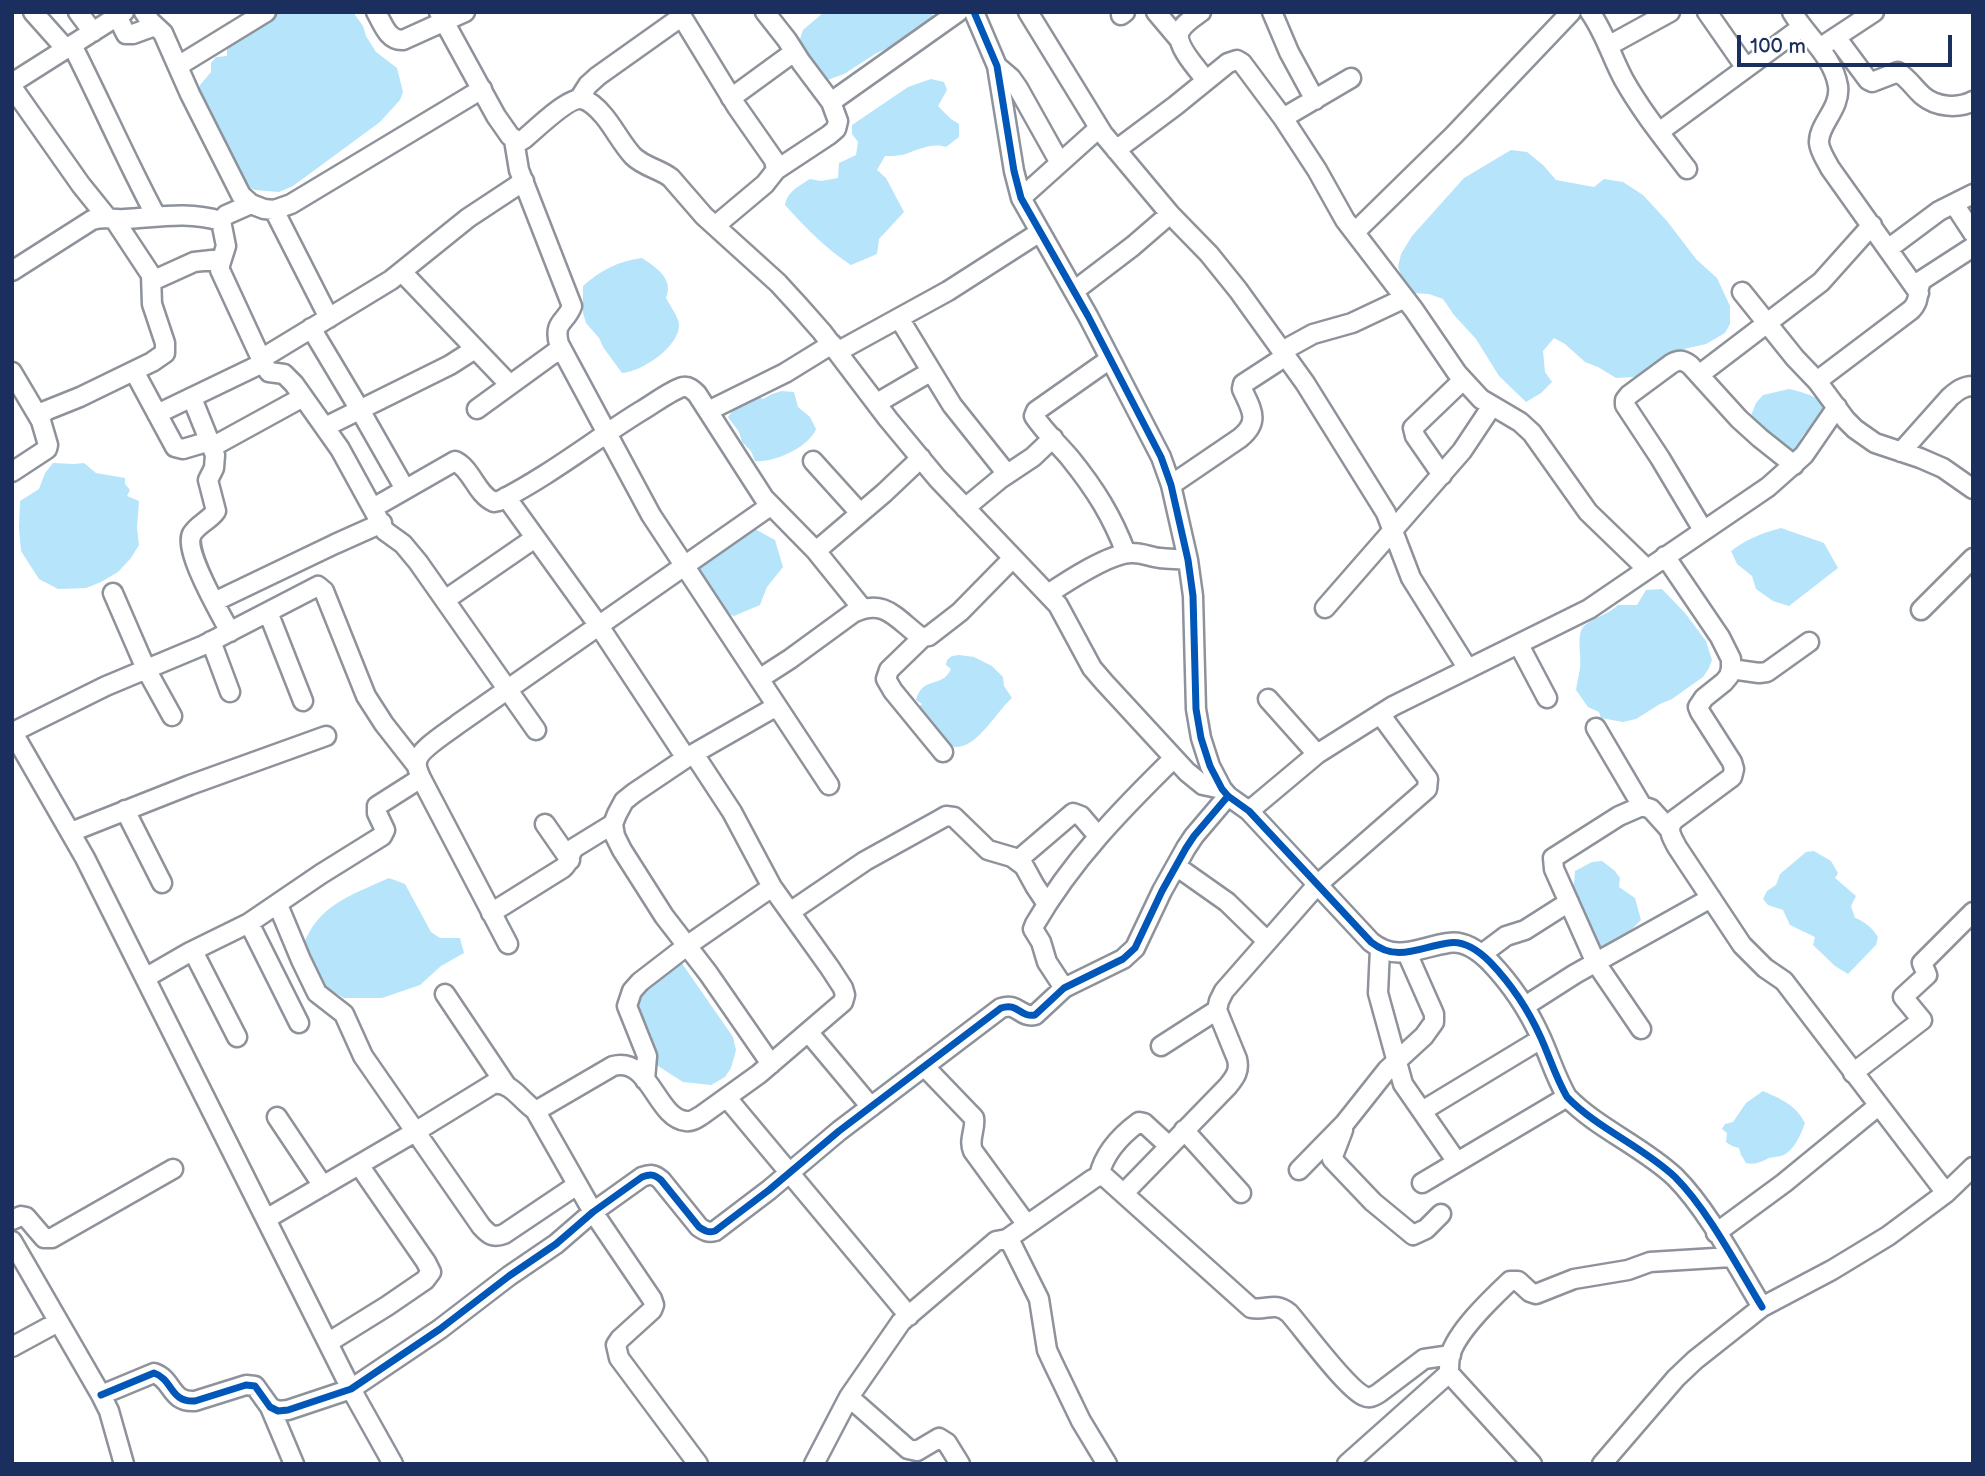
<!DOCTYPE html>
<style>
body{margin:0}
#map{position:relative;width:1985px;height:1476px;overflow:hidden;background:#fff;font-family:"Balsamiq Sans",sans-serif}
canvas{display:block}
.frame{position:absolute;inset:0;border:14px solid #1b2f5e;pointer-events:none}
.scale{position:absolute;left:1737px;top:35px;width:215px;height:32px;box-sizing:border-box;border:4px solid #1b2f5e;border-top:0;padding-left:9px;font-size:21px;line-height:24px;white-space:nowrap;color:#1b2f5e;-webkit-text-stroke:5px #fff;paint-order:stroke}
</style>
<div id="map">
<canvas width="1985" height="1476"></canvas>
<div class="frame"></div>
<div class="scale">100 m</div>
</div>
<script>
const context = document.querySelector('canvas').getContext('2d');
context.lineJoin = 'round';
function paint(path, color) { context.fillStyle = color; context.fill(path, 'evenodd'); }
function strokePath(path, color, width, dash) { context.strokeStyle = color; context.lineWidth = width; context.lineCap = dash ? 'butt' : 'round'; context.setLineDash(dash || []); context.stroke(path); }
const water = new Path2D(`
 M 278,12 L 353,12 L 363,26 L 366,36 L 376,52 L 397,68 L 403,92 L 400,100 L 380,122 L 293,186 L 279,192 L 255,190 L 240,183 L 197,96 L 200,85 L 211,72 L 211,63 L 216,57 L 227,56 L 227,43 Z
 M 824,12 L 932,12 L 934,18 L 890,47 L 875,54 L 844,74 L 822,82 L 798,45 L 803,30 Z
 M 931,79 L 944,82 L 947,90 L 938,106 L 951,119 L 959,124 L 959,137 L 946,147 C 931,142 916,151 902,155 C 896,156 890,156 885,156 L 877,170 L 886,178 L 904,212 L 879,239 L 877,254 L 851,265 C 826,249 805,227 785,205 C 787,192 799,186 810,179 L 821,181 L 838,178 L 839,163 L 856,155 L 858,142 L 852,134 L 852,125 L 908,87 Z
 M 1511,150 L 1527,152 L 1543,165 L 1556,180 L 1594,187 L 1604,179 L 1623,182 L 1643,195 L 1667,221 L 1696,259 L 1717,278 L 1730,306 L 1730,324 L 1725,333 L 1706,344 L 1671,352 L 1663,361 L 1634,377 L 1616,378 L 1598,367 L 1585,362 L 1565,344 L 1554,338 L 1543,351 L 1545,372 L 1552,382 L 1541,393 L 1526,402 L 1499,376 L 1476,339 L 1454,315 L 1443,299 L 1429,294 L 1413,293 L 1403,280 L 1398,267 L 1401,254 L 1412,236 L 1464,178 Z
 M 642,258 C 657,268 674,279 666,298 C 670,306 678,316 679,324 C 680,347 641,372 622,373 L 603,347 L 599,338 L 586,323 L 583,313 L 583,286 C 601,270 618,261 642,258 Z
 M 1789,389 C 1801,392 1833,398 1820,417 C 1815,424 1806,430 1802,437 C 1799,442 1797,447 1794,452 L 1786,454 L 1750,418 L 1756,403 L 1763,395 Z
 M 782,391 L 794,392 L 798,407 L 810,417 L 816,429 C 809,447 774,463 755,461 L 751,451 L 742,442 L 739,432 L 728,417 L 739,402 L 755,395 L 763,399 L 772,394 Z
 M 53,463 L 74,464 L 84,463 L 96,473 L 125,478 L 125,484 L 130,490 L 127,496 L 139,501 L 137,528 L 139,545 L 131,558 L 118,572 L 101,582 L 86,588 L 58,589 L 39,579 L 21,551 L 19,528 L 20,501 L 39,489 L 45,473 Z
 M 1781,528 L 1824,543 L 1838,568 L 1789,606 L 1773,601 L 1756,589 L 1752,576 L 1737,564 L 1731,551 C 1747,539 1762,533 1781,528 Z
 M 755,529 L 775,540 L 783,567 L 767,587 L 760,605 L 734,616 L 720,611 L 693,567 L 747,530 Z
 M 1662,589 L 1685,613 L 1706,641 L 1712,660 L 1709,668 L 1703,677 L 1672,699 L 1660,704 L 1636,719 L 1623,722 L 1601,718 L 1599,712 L 1588,707 L 1576,690 C 1577,683 1579,675 1580,668 C 1582,656 1575,633 1585,625 C 1595,617 1609,614 1618,605 L 1637,605 L 1646,590 Z
 M 959,655 L 974,657 L 992,666 L 1003,677 L 1004,686 L 1012,698 C 995,712 971,761 945,743 C 934,736 925,719 917,708 L 922,704 L 916,700 C 923,675 942,689 951,669 L 946,665 L 947,660 L 952,656 Z
 M 1814,851 L 1831,861 L 1838,873 L 1835,878 L 1856,896 L 1851,906 L 1855,918 C 1866,922 1872,928 1878,937 L 1876,945 L 1848,974 L 1835,966 L 1813,945 L 1815,937 L 1790,925 L 1783,910 L 1768,905 L 1763,899 L 1767,891 L 1776,885 L 1780,874 L 1806,852 Z
 M 1602,861 L 1615,871 L 1620,878 L 1619,887 L 1635,898 L 1641,920 L 1628,933 L 1600,947 L 1591,941 L 1570,887 L 1574,884 L 1575,871 L 1592,862 Z
 M 389,878 L 405,884 L 431,932 L 440,938 L 460,938 L 464,953 L 441,966 L 420,985 L 382,998 L 344,998 L 324,986 L 315,974 L 303,946 C 318,904 352,895 389,878 Z
 M 674,962 L 681,962 L 733,1037 L 736,1050 L 731,1068 L 725,1077 L 711,1085 L 683,1082 L 655,1064 L 633,1004 L 638,990 Z
 M 1763,1091 C 1781,1099 1796,1105 1805,1123 C 1801,1134 1794,1152 1781,1156 C 1777,1157 1773,1157 1769,1158 C 1761,1162 1755,1165 1746,1163 L 1741,1155 L 1739,1148 L 1732,1146 L 1726,1142 L 1727,1133 L 1722,1129 L 1725,1124 L 1733,1122 L 1746,1103 Z`);
const minor = new Path2D(`
 M 33,12 L 66,49
 M 78,12 L 93,32
 M 115,12 L 126,34 L 133,34 L 155,26
 M 144,12 L 150,21 L 163,33 L 190,94 L 241,195 L 251,204 L 264,209 L 274,210 L 291,204 L 482,89
 M 376,12 C 383,24 388,41 403,40 L 465,12
 M 439,12 L 496,116 L 510,136 L 519,142 L 524,139 C 535,130 568,97 582,99 C 590,101 599,110 604,116 C 614,128 622,144 633,156 C 644,167 660,169 671,178 L 704,216 L 778,283 L 800,307 L 822,332 L 888,419 L 937,478 L 1058,605 L 1092,668 L 1104,682 L 1187,772 L 1203,785 L 1222,789
 M 679,12 L 737,107 L 774,160 L 776,170 L 765,184 L 715,226
 M 765,12 L 787,40 L 801,62 L 831,102 L 838,121 L 836,129 L 829,135 L 776,170
 M 974,12 L 997,66 L 1014,171 L 1021,198 L 1088,316 L 1161,457 L 1171,485 L 1188,560 L 1193,596 L 1196,709 L 1201,738 L 1210,766 L 1222,789 L 1228,796 L 1249,811 L 1371,942 C 1397,963 1420,947 1448,943 C 1464,940 1479,951 1490,962 C 1512,985 1528,1009 1541,1038 C 1550,1058 1556,1078 1567,1097 C 1598,1129 1642,1146 1675,1177 C 1708,1210 1737,1266 1762,1307
 M 1028,12 L 1103,134 L 1170,214 L 1209,254 L 1238,290 L 1305,383 L 1386,513 L 1411,578 L 1468,669
 M 1156,12 L 1178,38
 M 1201,12 C 1194,17 1184,23 1180,31 C 1174,44 1198,70 1206,80
 M 1272,12 L 1289,52 L 1315,100
 M 1590,12 C 1605,33 1612,58 1624,80 C 1642,112 1665,140 1687,169
 M 1707,12 L 1746,68
 M 1792,12 C 1807,37 1833,56 1838,86 C 1841,109 1818,124 1819,143 C 1820,152 1826,160 1830,168 L 1919,293
 M 1121,15 L 1125,12
 M 1836,37 L 1868,80 L 1872,82 L 1898,72 C 1908,78 1914,88 1923,96 C 1936,107 1958,109 1973,101
 M 1827,43 L 1874,12
 M 72,45 C 101,102 126,160 156,216
 M 1608,46 L 1670,12
 M 178,66 L 266,12
 M 997,66 L 1011,78 L 1018,88 L 1060,163
 M 12,83 L 124,12
 M 12,87 L 81,185 L 106,216
 M 731,98 L 794,52
 M 579,99 L 588,85 L 598,76 L 681,17
 M 831,102 L 958,12
 M 1283,118 L 1351,78
 M 1659,132 L 1802,27
 M 514,140 L 519,170 L 572,306 C 566,323 553,321 559,344 L 651,515 L 829,785
 M 1116,150 L 1175,106 L 1228,63 L 1237,60 L 1242,63 L 1283,118 L 1317,170 L 1345,220 L 1414,310 L 1457,373 L 1481,399 L 1520,422 L 1532,433 L 1588,512 L 1647,569
 M 1021,198 L 1099,128
 M 251,204 L 226,215 L 221,221 L 226,246 L 220,265 L 220,270 L 263,363 L 269,372 L 284,374 L 294,384 L 340,449 L 385,531 L 403,544 L 418,562 L 536,730
 M 1954,204 L 1973,233
 M 274,210 L 329,318
 M 1355,232 L 1454,135 L 1571,12
 M 1888,249 L 1939,211 L 1973,194
 M 12,271 L 92,220 C 107,216 112,220 125,219 C 158,217 189,211 221,221
 M 402,272 L 510,385
 M 152,281 L 194,262 L 221,259
 M 1074,291 L 1133,246 L 1170,214
 M 1742,292 L 1795,358 L 1817,381 L 1846,420 L 1855,429 L 1875,443 L 1920,458 L 1943,468 L 1973,489
 M 899,318 L 952,405 L 1007,474
 M 311,328 L 360,410 L 405,489
 M 1282,351 L 1313,334 L 1352,323 L 1405,298
 M 837,352 L 948,291 L 1040,232
 M 261,359 L 391,280 L 468,218 L 524,181
 M 1110,359 L 1036,411 L 1034,416 C 1044,431 1058,444 1070,458 C 1095,489 1112,516 1126,553
 M 134,371 L 175,447 L 183,449 L 210,441
 M 12,372 L 41,421
 M 1699,375 L 1821,282 L 1872,225
 M 1817,381 L 1911,310 C 1922,299 1915,291 1922,280 L 1973,247
 M 192,398 L 215,455 L 214,468 L 208,480 L 216,511 C 210,520 198,524 192,534 C 183,550 221,615 230,632
 M 877,403 L 930,372
 M 477,409 L 561,348
 M 708,411 L 785,373 L 832,344
 M 157,414 L 263,363
 M 325,427 L 450,365 L 475,349
 M 212,447 L 303,397
 M 1901,452 L 1950,397 C 1957,391 1963,386 1973,386
 M 813,461 L 860,513
 M 12,472 L 47,449 L 48,445 L 41,421 L 41,417 L 45,411 L 80,397 L 152,362 L 165,353 L 165,343 L 152,304 L 151,275 L 114,219
 M 1442,475 L 1415,436 L 1413,428 L 1463,380
 M 1171,485 L 1240,438 C 1261,421 1251,409 1242,389 L 1243,384 L 1286,356
 M 506,497 L 599,626 L 686,758
 M 373,508 L 455,461 C 472,469 476,494 494,502 L 499,501 C 549,476 594,440 641,411 C 652,405 671,390 683,387 C 689,386 693,390 697,394 L 764,498 L 816,551 L 862,608
 M 965,508 L 1000,479 L 1033,457 L 1053,438
 M 1703,530 L 1660,458 L 1625,405 L 1625,400 L 1629,395 L 1671,364 C 1679,359 1683,360 1690,365 L 1739,419 L 1760,438 L 1794,465
 M 816,551 L 884,493 L 921,458
 M 1665,556 L 1720,637 L 1731,659 L 1731,669 L 1729,676 L 1724,682 L 1704,698 L 1698,707 L 1700,712 L 1732,762 L 1734,769 L 1732,777 L 1674,820 C 1666,830 1672,837 1677,847 L 1742,945 L 1765,968 L 1784,981 L 1946,1193
 M 113,593 L 146,669 L 172,716
 M 1048,594 C 1066,582 1111,552 1133,553 C 1142,553 1151,557 1160,558 C 1169,559 1179,559 1188,560
 M 445,600 L 535,538
 M 214,602 L 335,544 L 382,523
 M 1325,608 L 1462,451 L 1492,406
 M 1921,610 L 1973,558
 M 268,612 L 303,701
 M 923,637 L 889,670 L 886,679 L 893,691 L 943,752
 M 211,641 L 230,692
 M 1519,645 L 1547,698
 M 1731,669 L 1759,673 L 1767,672 L 1809,642
 M 759,679 L 790,659 L 853,613 C 883,598 895,617 918,635 L 923,637 L 929,636 L 960,612 L 1013,558
 M 1268,699 L 1317,754
 M 1596,728 L 1642,806
 M 12,731 L 85,858 L 351,1389 L 393,1464
 M 13,732 L 106,686 L 204,645 L 318,586 L 324,591 L 366,696 L 384,724 L 417,766
 M 125,810 L 162,883
 M 1249,811 L 1317,754 L 1393,706 L 1589,609 L 1768,487 L 1804,455 L 1837,407
 M 545,824 L 570,860
 M 71,832 L 190,785 L 326,736
 M 1018,860 L 1073,813 L 1081,816 L 1098,836
 M 1176,866 L 1227,902 L 1267,941
 M 278,905 L 301,960 L 317,993 L 344,1014 L 363,1056 L 481,1226 C 489,1235 493,1238 504,1234 L 577,1185
 M 790,912 L 865,861 L 939,820 L 946,816 L 954,817 L 988,850 L 1012,857 L 1024,866 L 1035,886 L 1047,904
 M 491,913 L 563,868 C 570,862 569,855 574,848 L 613,824
 M 249,923 L 299,1023
 M 508,944 L 421,778 C 419,773 416,767 417,762 C 418,750 448,732 458,724 L 770,506
 M 1380,949 L 1378,993 L 1403,1084 L 1457,1162
 M 193,951 L 237,1037
 M 1482,954 L 1506,936 L 1525,930 L 1569,902
 M 145,978 L 190,952 L 249,923 L 321,874 L 382,836 L 385,830 L 377,813 L 377,806 L 421,778
 M 1064,988 L 1047,962 L 1041,942 L 1033,929 L 1035,924 C 1072,860 1122,809 1174,758
 M 445,994 L 506,1085
 M 1525,1006 L 1575,974 L 1711,898
 M 1641,1029 L 1596,963 L 1554,869 L 1553,858 L 1619,816 L 1642,806 L 1651,809 L 1669,829
 M 809,1033 L 871,1107
 M 1161,1046 L 1217,1010
 M 771,1064 L 708,973 L 664,916 L 622,850 L 615,836 L 613,824 L 617,814 L 624,801 L 634,793 L 686,758 L 777,706
 M 924,1066 L 974,1118 C 976,1129 968,1140 973,1151 L 1027,1225
 M 1853,1073 L 1922,1020 L 1903,997 L 1927,975 L 1922,963 L 1973,912
 M 645,1080 L 647,1056 L 627,1006 L 632,991 L 640,982 L 688,945 L 772,887
 M 727,1098 L 909,1316
 M 535,1110 L 593,1212 L 652,1299 L 654,1305 L 652,1310 L 620,1339 L 616,1345 L 619,1358 L 698,1464
 M 1422,1111 L 1541,1039
 M 277,1117 L 323,1186
 M 1184,1130 L 1241,1193
 M 1343,1130 L 1332,1159 L 1373,1202 L 1413,1235 L 1426,1229 L 1441,1214
 M 1299,1170 L 1345,1123 L 1387,1070 L 1424,1036 L 1434,1022 L 1434,1014 L 1407,953
 M 1099,1176 C 1104,1153 1120,1136 1139,1122 L 1144,1123 L 1169,1146
 M 1422,1183 L 1567,1097
 M 1124,1193 L 1228,1086 C 1235,1077 1240,1071 1237,1059 L 1217,1010 L 1219,1001 L 1224,991 L 1317,885 L 1427,789 L 1428,779 L 1380,714
 M 266,1219 L 415,1132 L 493,1084 C 511,1081 521,1101 535,1110 L 541,1108 L 613,1066 C 650,1056 656,1118 686,1121 C 692,1122 697,1118 702,1115 L 759,1074 L 843,1002 L 845,995 L 843,988 L 830,968 L 772,887 L 732,812 L 694,754
 M 12,1220 L 21,1216 L 26,1217 L 44,1238 L 52,1238 L 173,1169
 M 1716,1233 L 1784,1183 L 1878,1106
 M 1007,1239 L 1093,1179 L 1099,1176 L 1105,1177 L 1251,1308 C 1267,1311 1274,1301 1289,1313 C 1304,1330 1346,1388 1364,1396 C 1370,1399 1374,1396 1379,1393 L 1424,1359 L 1451,1355
 M 12,1241 L 101,1395 L 109,1411 L 124,1464
 M 329,1342 L 387,1306 L 425,1280 L 431,1272 L 426,1262 L 359,1165
 M 12,1347 L 58,1322
 M 1449,1373 C 1449,1368 1449,1362 1450,1356 C 1456,1332 1492,1298 1510,1281 L 1518,1281 L 1530,1292 L 1536,1294 L 1574,1279 L 1628,1270 L 1650,1262 L 1731,1257
 M 101,1395 L 154,1373 C 173,1379 170,1403 195,1401 L 246,1385 L 255,1386 L 270,1407 L 278,1411 L 288,1410 L 351,1389 L 440,1329 L 509,1276 L 556,1244 L 593,1212 L 642,1177 C 650,1174 654,1174 661,1180 L 699,1227 C 705,1231 708,1233 715,1231 L 769,1190 L 839,1131 L 1001,1008 C 1018,1002 1020,1018 1035,1015 L 1064,988 L 1123,959 L 1135,948 L 1162,891 L 1186,848 L 1194,836 L 1228,796
 M 849,1397 L 908,1449 L 917,1451 L 939,1438 L 947,1443 L 960,1464
 M 270,1407 L 294,1464
 M 814,1464 L 849,1397 L 901,1322 L 996,1241 L 1007,1239 L 1012,1245 L 1039,1299 L 1047,1350 L 1053,1363 L 1081,1421 L 1107,1464
 M 1347,1464 L 1449,1373 L 1532,1464
 M 1602,1464 L 1676,1378 L 1695,1360 L 1762,1307 L 1832,1270 L 1888,1236 L 1946,1193 L 1973,1167`);
const cycleway = new Path2D(`
 M 974,12 L 997,66 L 1014,171 L 1021,198 L 1088,316 L 1161,457 L 1171,485 L 1188,560 L 1193,596 L 1196,709 L 1201,738 L 1210,766 L 1222,789 L 1228,796 L 1249,811 L 1371,942 C 1397,963 1420,947 1448,943 C 1464,940 1479,951 1490,962 C 1512,985 1528,1009 1541,1038 C 1550,1058 1556,1078 1567,1097 C 1598,1129 1642,1146 1675,1177 C 1708,1210 1737,1266 1762,1307
 M 101,1395 L 154,1373 C 173,1379 170,1403 195,1401 L 246,1385 L 255,1386 L 270,1407 L 278,1411 L 288,1410 L 351,1389 L 440,1329 L 509,1276 L 556,1244 L 593,1212 L 642,1177 C 650,1174 654,1174 661,1180 L 699,1227 C 705,1231 708,1233 715,1231 L 769,1190 L 839,1131 L 1001,1008 C 1018,1002 1020,1018 1035,1015 L 1064,988 L 1123,959 L 1135,948 L 1162,891 L 1186,848 L 1194,836 L 1228,796`);
paint(water, '#b6e4fb');
strokePath(minor, '#8e929a', 23);
strokePath(minor, '#fff', 18);
strokePath(cycleway, '#0057b8', 7);
</script>
